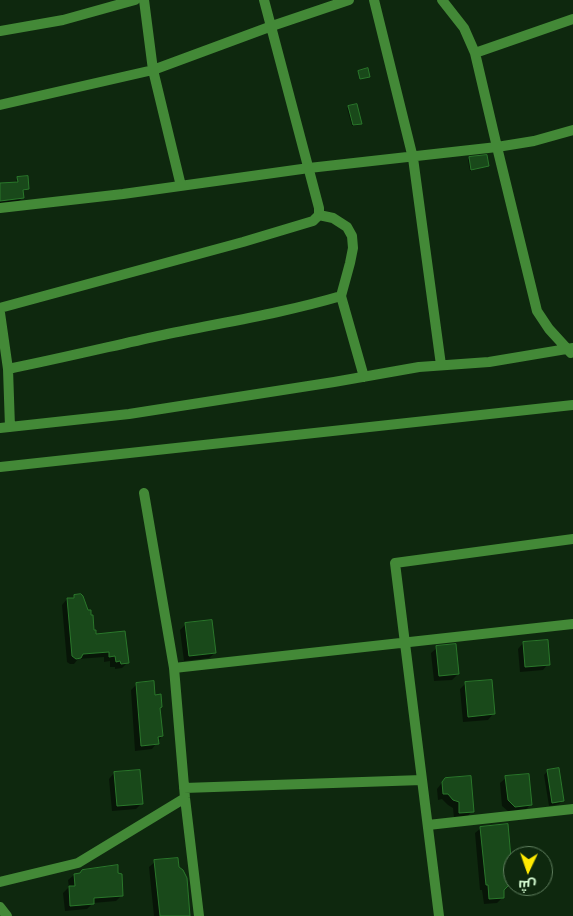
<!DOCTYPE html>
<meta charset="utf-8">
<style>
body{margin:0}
#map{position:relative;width:573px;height:916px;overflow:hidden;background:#0e280e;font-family:"Sofia Sans Condensed",Cairo,sans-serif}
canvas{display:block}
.north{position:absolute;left:503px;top:846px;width:50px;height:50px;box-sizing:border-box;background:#0e280e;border:1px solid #5f7e5e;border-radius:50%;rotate:183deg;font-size:14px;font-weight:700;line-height:20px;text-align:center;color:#d8ffd5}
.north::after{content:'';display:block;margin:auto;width:18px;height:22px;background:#ffea01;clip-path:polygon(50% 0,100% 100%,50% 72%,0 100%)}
</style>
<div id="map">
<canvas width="573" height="916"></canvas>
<div class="north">ش</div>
</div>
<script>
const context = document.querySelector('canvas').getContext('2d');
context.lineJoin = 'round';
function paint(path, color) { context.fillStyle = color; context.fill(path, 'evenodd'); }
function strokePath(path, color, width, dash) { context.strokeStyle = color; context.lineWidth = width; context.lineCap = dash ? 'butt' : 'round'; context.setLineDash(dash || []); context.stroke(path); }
const shadow = new Path2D(`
 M 349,107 L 361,123 L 359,125 L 352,126 L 347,108 Z
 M 469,158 L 488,166 L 470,171 L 468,160 Z
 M 18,178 L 28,189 L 22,192 L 22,198 L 19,201 L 0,203 L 0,184 L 15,183 Z
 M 75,596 L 95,636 L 127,663 L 122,668 L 115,669 L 115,667 L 110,667 L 110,661 L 104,662 L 104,657 L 78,659 L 74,664 L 70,664 L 67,662 L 62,605 L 67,599 L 71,599 Z
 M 186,624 L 215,653 L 209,658 L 184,661 L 180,630 Z
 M 523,643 L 548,664 L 543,670 L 520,672 L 518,649 Z
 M 437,648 L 458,674 L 452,680 L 434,681 L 431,653 Z
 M 466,683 L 493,714 L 488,720 L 463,722 L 460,689 Z
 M 137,684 L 154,696 L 159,709 L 162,736 L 152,749 L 135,751 L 131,690 Z
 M 548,771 L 562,801 L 559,804 L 549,806 L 544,775 Z
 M 114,773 L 142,803 L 136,809 L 112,811 L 109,779 Z
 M 506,778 L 531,804 L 525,810 L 509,812 L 502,806 L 500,783 Z
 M 445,779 L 472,811 L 467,817 L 454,818 L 453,808 L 448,805 L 442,799 L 438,800 L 437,789 Z
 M 481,828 L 502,890 L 503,897 L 497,903 L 484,904 L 482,890 L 480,890 L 475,833 Z
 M 155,862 L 178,868 L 189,916 L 154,916 L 149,867 Z
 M 74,875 L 122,895 L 116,901 L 93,903 L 87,909 L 65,911 L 63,893 L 69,887 L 68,880 Z`);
const building = new Path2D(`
 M 368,68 L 370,77 L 360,79 L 358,71 Z
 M 357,104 L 362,124 L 353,125 L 348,106 Z
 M 487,155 L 489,166 L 471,170 L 469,157 Z
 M 28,176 L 29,189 L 23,190 L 24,198 L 0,201 L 0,183 L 18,182 L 17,177 Z
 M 81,594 L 83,596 L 88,610 L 91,610 L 91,615 L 93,615 L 94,630 L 96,630 L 96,634 L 125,631 L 129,663 L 121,664 L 120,661 L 116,662 L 115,656 L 109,657 L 109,652 L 83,654 L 81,658 L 76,659 L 72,656 L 67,598 L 74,598 L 74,595 Z
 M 212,620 L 216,653 L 189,656 L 185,623 Z
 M 548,640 L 550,665 L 525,667 L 523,642 Z
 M 456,644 L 459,674 L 439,676 L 436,646 Z
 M 492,680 L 495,714 L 468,717 L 465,682 Z
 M 154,681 L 155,695 L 161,694 L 162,707 L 160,708 L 163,736 L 158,737 L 159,744 L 141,746 L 136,683 Z
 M 559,768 L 564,801 L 552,803 L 547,770 Z
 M 140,770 L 143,804 L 117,806 L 114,772 Z
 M 529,774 L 532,805 L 515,807 L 508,800 L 505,776 Z
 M 471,776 L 474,812 L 459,813 L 459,802 L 453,800 L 448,794 L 443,794 L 442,782 L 445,778 Z
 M 508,824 L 513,881 L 504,890 L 504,898 L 489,899 L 488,885 L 486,885 L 480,827 Z
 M 178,858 L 179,867 L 183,870 L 187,878 L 190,916 L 160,916 L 154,860 Z
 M 118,865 L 118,873 L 122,874 L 123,896 L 94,898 L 94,904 L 70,906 L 69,886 L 75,886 L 74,874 L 80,873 L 82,870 Z`);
const minor = new Path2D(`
 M 144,0 L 153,70 L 181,186
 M 374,0 L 413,158 L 441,365
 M 442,0 L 464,28 L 475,53 L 497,147 L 537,311 L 549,329 L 571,353
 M 0,31 L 63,20 L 135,0
 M 475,53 L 573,19
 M 0,105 L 153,70 L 272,26 L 349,0
 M 0,208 L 123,194 L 309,168 L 497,147 L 534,141 L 573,130
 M 319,215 L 333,218 L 347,227 L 352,236 L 353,248 L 350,263 L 341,296 L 364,377
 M 0,308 L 243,242 L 313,221 L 319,215 L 319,208 L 264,0
 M 0,313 L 8,369 L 10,427
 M 8,369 C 58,359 108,347 158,336 C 219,323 280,314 341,296
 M 0,428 L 129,414 L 334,382 L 419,367 L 489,362 L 573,348
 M 144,493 L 174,668 L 185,798 L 199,916
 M 174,668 L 573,624
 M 184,788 L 422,780
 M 428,825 L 573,809
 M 0,882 L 78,863 L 185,798
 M 0,907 L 7,916
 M 439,916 L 395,563 L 573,539`);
const tertiary = new Path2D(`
 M 0,467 L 573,405`);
paint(shadow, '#0007');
paint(building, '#19491a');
strokePath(building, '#2a772b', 1);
strokePath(minor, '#438937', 10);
strokePath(tertiary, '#438937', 10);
</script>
